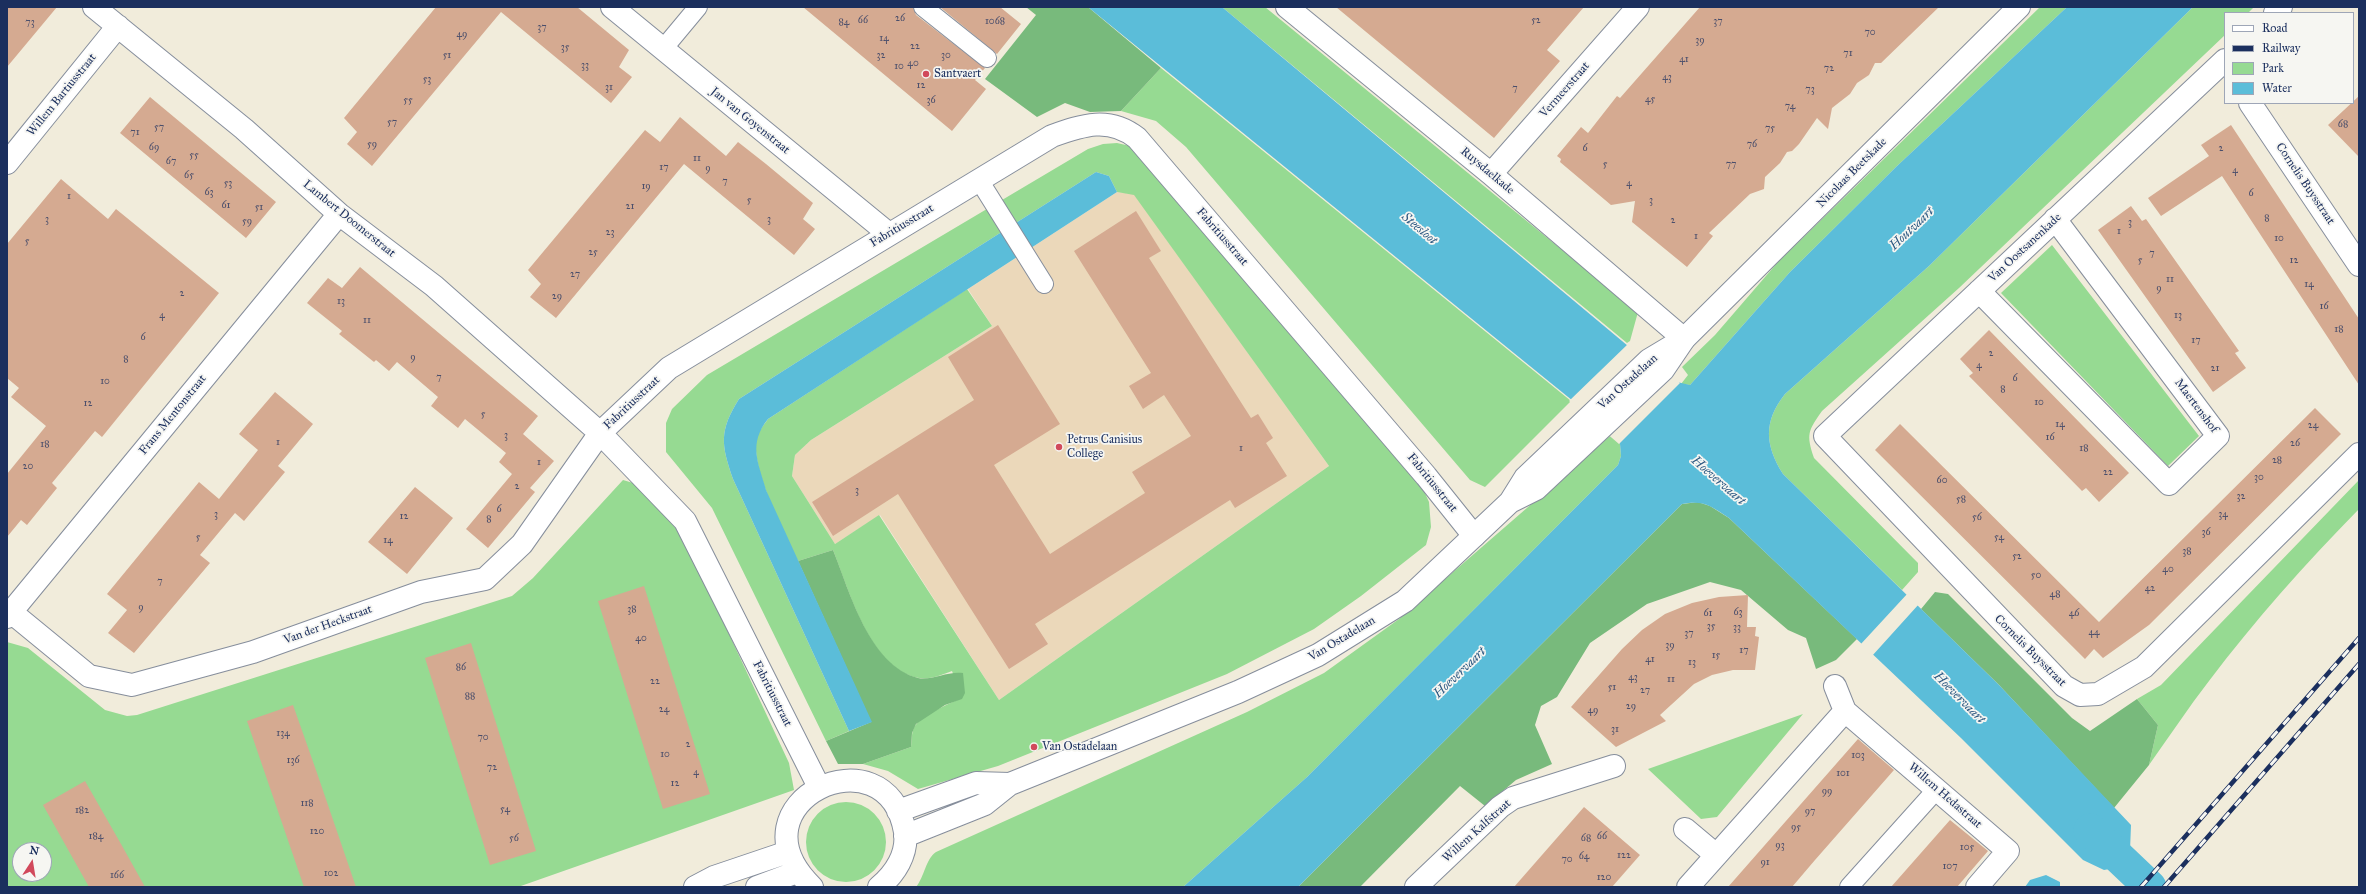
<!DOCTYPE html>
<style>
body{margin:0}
#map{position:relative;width:2366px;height:894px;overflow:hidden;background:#f1ecdb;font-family:"IM FELL Great Primer",serif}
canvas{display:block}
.frame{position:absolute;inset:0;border:8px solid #1b2f5e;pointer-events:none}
.legend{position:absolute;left:2224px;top:12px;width:130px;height:92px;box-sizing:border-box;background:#f6f6f2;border:1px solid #9ea6b7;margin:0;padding:5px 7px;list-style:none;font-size:12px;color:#1b2f5e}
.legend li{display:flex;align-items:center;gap:8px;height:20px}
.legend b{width:20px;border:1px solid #9ea6b7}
.north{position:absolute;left:12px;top:842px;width:40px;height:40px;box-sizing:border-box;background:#f6f6f2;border:1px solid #9ea6b7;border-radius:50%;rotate:12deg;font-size:11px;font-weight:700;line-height:16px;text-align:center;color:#1b2f5e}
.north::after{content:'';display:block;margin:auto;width:14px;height:18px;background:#d1495b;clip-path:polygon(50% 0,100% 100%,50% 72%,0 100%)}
</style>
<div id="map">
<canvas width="2366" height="894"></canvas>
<div class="frame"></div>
<ul class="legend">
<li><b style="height:5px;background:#fff"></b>Road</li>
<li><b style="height:5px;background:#1b2f5e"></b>Railway</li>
<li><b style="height:11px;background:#96da92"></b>Park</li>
<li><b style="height:11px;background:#5bbdd9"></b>Water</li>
</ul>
<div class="north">N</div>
</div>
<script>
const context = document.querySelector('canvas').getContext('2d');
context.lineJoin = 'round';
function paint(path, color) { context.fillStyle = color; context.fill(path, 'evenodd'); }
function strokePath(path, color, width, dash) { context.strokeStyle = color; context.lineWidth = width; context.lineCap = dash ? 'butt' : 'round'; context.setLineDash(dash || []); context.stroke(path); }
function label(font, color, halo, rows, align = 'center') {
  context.font = font + ' "IM FELL Great Primer",serif'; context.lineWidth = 3.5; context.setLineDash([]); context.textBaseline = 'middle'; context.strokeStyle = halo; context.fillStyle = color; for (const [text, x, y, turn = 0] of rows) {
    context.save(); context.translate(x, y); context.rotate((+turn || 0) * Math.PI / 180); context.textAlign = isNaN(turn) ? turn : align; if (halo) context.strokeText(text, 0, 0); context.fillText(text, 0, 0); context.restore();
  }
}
const built = new Path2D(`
 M 1117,192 L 1134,194 L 1329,466 L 999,700 L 880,515 L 835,544 L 792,476 L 795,455 L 811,440 L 992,326 L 968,289 Z`);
const green = new Path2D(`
 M 1222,7 L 1265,7 L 1638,312 L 1630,341 L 1627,343 Z
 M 2040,7 L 2067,7 L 1897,166 L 1790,272 L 1690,385 L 1681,384 L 1688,375 L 1682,367 L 1715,335 L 1778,262 Z
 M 2193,7 L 2254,7 L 2248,13 L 2225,13 L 2225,35 L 1959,288 L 1822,411 C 1808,431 1806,434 1814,458 L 1918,563 L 1918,572 L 1902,590 L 1783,474 C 1765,445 1763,422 1785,394 L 1929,266 Z
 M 1161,68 L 1571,401 L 1485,487 L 1470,480 L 1186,147 L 1156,121 L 1121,111 Z
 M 1117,143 L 1130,146 L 1234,262 L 1424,491 L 1429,502 L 1431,527 L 1426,545 L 1361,596 L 1314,629 L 1227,674 L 998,766 L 918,789 L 888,771 L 863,764 L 911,747 C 912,740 911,732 915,726 C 922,715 950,703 962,698 L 952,671 C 942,675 929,680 919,678 C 870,669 849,590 833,550 L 798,561 C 785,534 749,466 757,437 C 759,430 764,425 768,419 L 967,289 L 992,326 L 811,440 L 795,455 L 792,476 L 835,544 L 879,515 L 999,700 L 1329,466 L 1134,195 L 1117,192 L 1109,176 L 1096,172 L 739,399 C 719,431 721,444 733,479 L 849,731 L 826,741 L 712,508 L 666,452 L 666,423 L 672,409 L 707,375 L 1088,149 L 1103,144 Z
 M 2052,245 L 2199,436 L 2168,466 L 2001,293 Z
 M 1611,435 L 1620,444 L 1621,456 L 1618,465 L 1307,777 L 1183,887 L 916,887 C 925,876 925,860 936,852 L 1247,712 L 1324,673 L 1399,619 Z
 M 623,480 L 643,486 L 683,535 L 789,763 L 794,790 L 518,887 L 7,887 L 7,642 L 28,648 L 105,710 L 127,716 L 137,715 L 512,596 L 533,578 ZM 20,850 L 44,850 L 44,874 L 20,874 Z
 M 2359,480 L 2359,509 C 2305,564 2255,620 2209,681 C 2188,708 2169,737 2149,765 L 2158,725 L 2137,699 L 2161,685 Z
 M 1803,714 L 1717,817 L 1701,819 L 1648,769 Z
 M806 842a40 40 0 1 1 80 0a40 40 0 1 1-80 0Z`);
const forest = new Path2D(`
 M 1026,7 L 1088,7 L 1161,68 L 1121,111 L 1090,112 L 1065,103 L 1037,117 L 985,79 L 1036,15 Z
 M 1698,502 L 1710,506 L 1729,518 L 1857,639 L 1836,660 L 1816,669 L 1806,638 L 1788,630 L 1741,590 L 1710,582 L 1647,604 L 1590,643 L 1557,697 L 1541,706 L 1535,725 L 1552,764 L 1516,780 L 1485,806 L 1460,786 L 1360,887 L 1298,887 L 1682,504 Z
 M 833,550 C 850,592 869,665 918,678 C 931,681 947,671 963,673 L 965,693 L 962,699 L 945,705 L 916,724 L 912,733 L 911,747 L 863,764 L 838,764 L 826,741 L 871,722 L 798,561 Z
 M 1935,592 L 1948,594 L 2072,718 L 2090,731 L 2137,699 L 2158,725 L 2149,765 L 2114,808 L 1999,685 L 1921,609 Z`);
const water = new Path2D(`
 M 1088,7 L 1222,7 L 1628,346 L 1677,382 L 1690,385 L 1790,272 L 1897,166 L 2067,7 L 2193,7 L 1929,266 L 1785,394 C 1763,422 1765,445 1783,474 L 1999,685 L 2131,825 L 2130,851 L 2115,868 L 2104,870 L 2083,860 L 1961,738 L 1729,518 C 1710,506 1705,500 1682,504 L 1298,887 L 1183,887 L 1307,777 L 1618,465 L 1621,456 L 1620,444 L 1573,401 Z
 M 1096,172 L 1109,176 L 1117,192 L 768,419 C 748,444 758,462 766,490 L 872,722 L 849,731 L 733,479 C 721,444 719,431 739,399 Z
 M 2046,875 L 2060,882 L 2060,887 L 2025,887 L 2030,880 Z`);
const pier = new Path2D(`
 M 1628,344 L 1680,383 L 1619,444 L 1569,401 Z
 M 1908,593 L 1919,604 L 1872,656 L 1860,645 Z`);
const canal = new Path2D(`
 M 2090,830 L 2150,887`);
const building = new Path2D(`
 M 7,7 L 57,7 L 7,67 Z
 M 436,7 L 577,7 L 629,50 L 619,67 L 632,77 L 611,103 L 501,12 L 372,166 L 347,144 L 357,132 L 344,118 Z
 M 803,7 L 913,7 L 916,15 L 985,68 L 975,80 L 986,89 L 952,131 Z
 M 940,7 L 1000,7 L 1021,24 L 997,54 Z
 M 1336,7 L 1584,7 L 1547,50 L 1560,61 L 1494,138 Z
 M 1700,7 L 1939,7 L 1881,63 L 1875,63 L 1869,75 L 1857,83 L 1850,94 L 1832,108 L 1828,129 L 1817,118 L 1799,144 L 1792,151 L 1787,152 L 1780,163 L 1765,177 L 1764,189 L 1750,194 L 1709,233 L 1713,236 L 1687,267 L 1632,222 L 1635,201 L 1611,205 L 1560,162 L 1561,159 L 1557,156 L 1581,127 L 1588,133 L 1617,96 L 1620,98 Z
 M 2359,96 L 2359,157 L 2328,125 Z
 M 150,97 L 276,202 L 246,238 L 120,133 Z
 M 680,117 L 726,156 L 738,142 L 766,164 L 813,203 L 803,219 L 815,229 L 794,255 L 684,164 L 556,318 L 530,297 L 541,284 L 528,270 L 645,130 L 660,142 Z
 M 2231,125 L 2359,319 L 2359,385 L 2222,176 L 2161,216 L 2148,198 L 2209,156 L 2201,145 Z
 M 61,179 L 108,219 L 116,209 L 219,293 L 102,437 L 95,431 L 52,483 L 57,488 L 27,525 L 21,520 L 7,537 L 7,474 L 46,426 L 11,397 L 19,388 L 7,378 L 7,244 Z
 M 2131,206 L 2142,221 L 2146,219 L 2239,351 L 2235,353 L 2246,368 L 2213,392 L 2098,230 Z
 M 1136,211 L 1161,251 L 1149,258 L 1251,418 L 1258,414 L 1273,438 L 1266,443 L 1287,476 L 1235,508 L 1230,500 L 1035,624 L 1048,644 L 1009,669 L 898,494 L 833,536 L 812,502 L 974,400 L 948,357 L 998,325 L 1060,424 L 994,465 L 1050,554 L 1145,493 L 1132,472 L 1191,436 L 1164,395 L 1143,409 L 1129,386 L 1151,373 L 1074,251 Z
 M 360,267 L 538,416 L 523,434 L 554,461 L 530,488 L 535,492 L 488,548 L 466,529 L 512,474 L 499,462 L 506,453 L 465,419 L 458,428 L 431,406 L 438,397 L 417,379 L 397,362 L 389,371 L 376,360 L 374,362 L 339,334 L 342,331 L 307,303 L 328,278 L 342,288 Z
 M 1989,330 L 2129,473 L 2099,502 L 2086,488 L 2082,491 L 1969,376 L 1973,373 L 1960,359 Z
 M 275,392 L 313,424 L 278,466 L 285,472 L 244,521 L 235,513 L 200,555 L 210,563 L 134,653 L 108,633 L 127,610 L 107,594 L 199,482 L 219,499 L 258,450 L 239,434 Z
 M 2315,408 L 2341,434 L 2149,625 L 2103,658 L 2094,649 L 2085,659 L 1875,450 L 1900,424 L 2099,622 Z
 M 415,487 L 453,518 L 407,574 L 368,542 Z
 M 644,586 L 710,794 L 663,809 L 598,601 Z
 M 1748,595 L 1747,627 L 1756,627 L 1755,636 L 1759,637 L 1755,670 L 1733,670 L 1712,675 L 1694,684 L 1660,715 L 1666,721 L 1616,747 L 1571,707 L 1622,649 L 1642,630 L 1665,614 L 1692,603 L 1719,597 Z
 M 471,643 L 536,851 L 490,865 L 425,658 Z
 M 293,705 L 317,773 L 356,887 L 304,887 L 247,721 Z
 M 1858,739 L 1894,770 L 1815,860 L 1792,887 L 1728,887 Z
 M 85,781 L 121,844 L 145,887 L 89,887 L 43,805 Z
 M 1584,807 L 1640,855 L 1612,887 L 1514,887 Z
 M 1950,820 L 1988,851 L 1957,887 L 1891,887 Z`);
const service = new Path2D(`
 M 923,7 L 987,58
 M 663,49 L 698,7
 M 979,180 L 1044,284
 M 1849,887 L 1937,789`);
const pedestrian = new Path2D(`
 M 1835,686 L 1845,711
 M 1685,829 L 1716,855
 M 1688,887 L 1845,711 L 2008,851 L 1977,887`);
const minor = new Path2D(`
 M 94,7 L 244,129 L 339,214 L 434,286 L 600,433 L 685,521 L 819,787
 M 612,7 L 889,234
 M 1287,7 L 1491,174 L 1684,339
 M 2275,13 L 2281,7
 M 2225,60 L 1825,436 L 2064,686 L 2080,695 L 2098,694 L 2144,667 L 2359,454
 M 2250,103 L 2359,265
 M 7,163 L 118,26
 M 1491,174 L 1638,7
 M 1979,291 L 2169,484 L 2218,436 L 2055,219
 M 11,612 L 89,676 L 132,685 L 253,652 L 421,592 L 485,579 L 522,544 L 600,433 L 669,368 L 1052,136 C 1083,125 1109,116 1137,138 L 1426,476 L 1474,536
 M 7,617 L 339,214
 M 1416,887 L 1500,807 L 1513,798 L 1614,766`);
const tertiary = new Path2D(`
 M 1510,502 L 1536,489 L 1663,370 L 1684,339 L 2019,7
 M 898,811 L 976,783 L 1010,784
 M 905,836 L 985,804 L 1010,784 L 1238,692 L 1318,655 L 1405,601 L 1510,502 L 1525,478 L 1649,360 L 1684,339
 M 695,887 L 714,877 L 788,852
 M 757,887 L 797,872
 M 812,887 C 725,802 887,727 905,832 C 908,854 895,874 879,887`);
const rail = new Path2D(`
 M 2141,887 L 2359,638
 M 2164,887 L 2359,664`);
const markers = [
 [926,74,4,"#d1495b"],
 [1059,447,4,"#d1495b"],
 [1034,747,4,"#d1495b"]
];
const numberNames = [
 ["26",900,19],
 ["66",863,21],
 ["52",1536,21],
 ["1068",995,22],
 ["37",1718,22],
 ["73",30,23],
 ["84",844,23],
 ["37",542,28],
 ["70",1870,33],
 ["49",462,35],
 ["14",884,39],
 ["39",1700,41],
 ["22",915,47],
 ["35",565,48],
 ["71",1848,54],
 ["51",447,56],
 ["32",881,56],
 ["30",946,56],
 ["41",1684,60],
 ["40",913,64],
 ["33",585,66],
 ["10",899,67],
 ["72",1829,69],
 ["43",1667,78],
 ["53",427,80],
 ["12",921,86],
 ["31",609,88],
 ["7",1515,89],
 ["73",1810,90],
 ["45",1650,100],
 ["55",408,101],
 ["36",931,101],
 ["74",1790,107],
 ["57",392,123],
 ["68",2343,125],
 ["57",159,128],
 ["75",1770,129],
 ["71",135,133],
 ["59",372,145],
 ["76",1752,145],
 ["69",154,148],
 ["6",1585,149],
 ["2",2221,149],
 ["55",194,156],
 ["11",697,159],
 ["67",171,162],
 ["5",1605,165],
 ["77",1731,165],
 ["17",664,168],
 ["9",708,169],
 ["4",2235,171],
 ["65",189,176],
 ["7",725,182],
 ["53",228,184],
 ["4",1629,184],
 ["19",646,187],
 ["63",209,193],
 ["6",2251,194],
 ["1",69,197],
 ["5",749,201],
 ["3",1651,201],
 ["61",226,206],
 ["21",630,207],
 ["51",259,208],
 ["8",2267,219],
 ["3",47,220],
 ["3",769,220],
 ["2",1673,221],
 ["59",247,222],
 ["3",2130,223],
 ["1",2119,232],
 ["23",610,233],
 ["1",1696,237],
 ["10",2279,239],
 ["5",27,242],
 ["25",593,253],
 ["7",2152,254],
 ["5",2140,261],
 ["12",2294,261],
 ["27",575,275],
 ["11",2170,280],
 ["14",2309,285],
 ["9",2159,289],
 ["2",182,294],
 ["29",557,297],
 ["13",341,302],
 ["16",2324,307],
 ["4",162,316],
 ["13",2178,316],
 ["11",367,321],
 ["18",2339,330],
 ["6",143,338],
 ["17",2196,341],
 ["2",1991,354],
 ["9",413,358],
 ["8",126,360],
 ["4",1979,366],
 ["21",2215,369],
 ["7",439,378],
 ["6",2015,379],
 ["10",105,382],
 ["8",2003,390],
 ["10",2039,403],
 ["12",88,404],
 ["5",483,415],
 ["14",2060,425],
 ["24",2313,426],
 ["3",506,436],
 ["16",2050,438],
 ["1",278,443],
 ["26",2295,444],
 ["18",45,445],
 ["1",1241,449],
 ["18",2084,449],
 ["28",2277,461],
 ["1",539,463],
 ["20",28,467],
 ["22",2108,473],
 ["30",2259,478],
 ["60",1942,481],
 ["2",517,487],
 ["3",857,491],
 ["32",2241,497],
 ["58",1961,500],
 ["6",499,510],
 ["3",216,515],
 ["34",2223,515],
 ["12",404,517],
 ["56",1977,518],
 ["8",489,520],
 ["36",2206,533],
 ["5",198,538],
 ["54",1999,538],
 ["14",388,541],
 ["38",2187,552],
 ["52",2017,557],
 ["40",2168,570],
 ["50",2036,576],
 ["7",160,582],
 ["42",2150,589],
 ["48",2055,595],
 ["9",141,608],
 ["38",632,610],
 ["63",1738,613],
 ["61",1708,614],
 ["46",2074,614],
 ["35",1711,627],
 ["33",1737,628],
 ["44",2094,633],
 ["37",1689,634],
 ["40",641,639],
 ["39",1670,646],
 ["17",1744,651],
 ["15",1716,656],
 ["41",1650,660],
 ["13",1692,663],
 ["86",461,668],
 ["43",1633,678],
 ["11",1671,680],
 ["22",655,682],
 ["51",1612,688],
 ["27",1645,691],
 ["88",470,697],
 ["29",1631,707],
 ["24",664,710],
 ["49",1593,711],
 ["31",1615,730],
 ["134",283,734],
 ["70",483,738],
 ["2",688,745],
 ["10",665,755],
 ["103",1858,756],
 ["136",293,761],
 ["72",492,768],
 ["4",696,773],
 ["101",1843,774],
 ["12",675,784],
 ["99",1827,792],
 ["118",307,804],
 ["54",505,810],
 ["182",82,811],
 ["97",1810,812],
 ["95",1796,828],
 ["120",317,832],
 ["184",96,837],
 ["66",1602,837],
 ["56",514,839],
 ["68",1586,839],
 ["93",1780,846],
 ["105",1967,848],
 ["122",1624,856],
 ["64",1584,857],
 ["70",1567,860],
 ["91",1765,863],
 ["107",1950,867],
 ["102",331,874],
 ["166",117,876],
 ["120",1604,878]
];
const poiNames = [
 ["Santvaert",934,74],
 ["Petrus Canisius",1067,440],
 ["College",1067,454],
 ["Van Ostadelaan",1042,747]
];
const streetNames = [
 ["Vermeerstraat",1565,90,-49],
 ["Willem Bartiusstraat",62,95,-51],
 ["Jan van Goyenstraat",750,121,39],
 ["Ruysdaelkade",1487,171,40],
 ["Nicolaas Beetskade",1852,173,-45],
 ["Cornelis Buysstraat",2305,184,56],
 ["Lambert Doomerstraat",349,219,39],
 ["Fabritiusstraat",902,226,-31],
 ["Fabritiusstraat",1222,237,49],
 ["Van Oostsanenkade",2025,248,-43],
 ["Van Ostadelaan",1628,382,-42],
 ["Fabritiusstraat",632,403,-43],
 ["Maertenshof",2196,406,53],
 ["Frans Mentonstraat",173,415,-51],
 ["Fabritiusstraat",1432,483,51],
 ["Van der Heckstraat",328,625,-20],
 ["Van Ostadelaan",1342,639,-31],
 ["Cornelis Buysstraat",2030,651,45],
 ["Fabritiusstraat",772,694,63],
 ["Willem Hedastraat",1945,796,41],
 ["Willem Kalfstraat",1477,831,-42]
];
const waterNames = [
 ["Steesloot",1419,229,40],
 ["Houtvaart",1912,229,-44],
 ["Hoevervaart",1718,481,41],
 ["Hoevervaart",1460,673,-44],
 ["Hoevervaart",1959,698,45]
];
paint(built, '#ebd8ba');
paint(green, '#96da92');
paint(forest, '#78ba7c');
paint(water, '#5bbdd9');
paint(pier, '#f1ecdb');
strokePath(canal, '#5bbdd9', 33);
paint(building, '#d5aa91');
strokePath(service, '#868e9c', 20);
strokePath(pedestrian, '#868e9c', 24);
strokePath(minor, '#868e9c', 24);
strokePath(tertiary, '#868e9c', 24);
strokePath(service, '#fff', 18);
strokePath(pedestrian, '#fff', 22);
strokePath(minor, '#fff', 22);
strokePath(tertiary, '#fff', 22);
strokePath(rail, '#1b2f5e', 4.5);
strokePath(rail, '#f6f6f2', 3, [9]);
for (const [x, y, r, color] of markers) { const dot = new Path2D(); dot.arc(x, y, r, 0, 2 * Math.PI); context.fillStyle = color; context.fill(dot); strokePath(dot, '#f6f6f2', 1.5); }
label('10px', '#4a4e6b', null, numberNames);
label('12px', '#1b2f5e', '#f6f6f2', poiNames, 'left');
label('12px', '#1b2f5e', '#f6f6f2', streetNames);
label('italic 13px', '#2e5a83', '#f6f6f2', waterNames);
</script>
